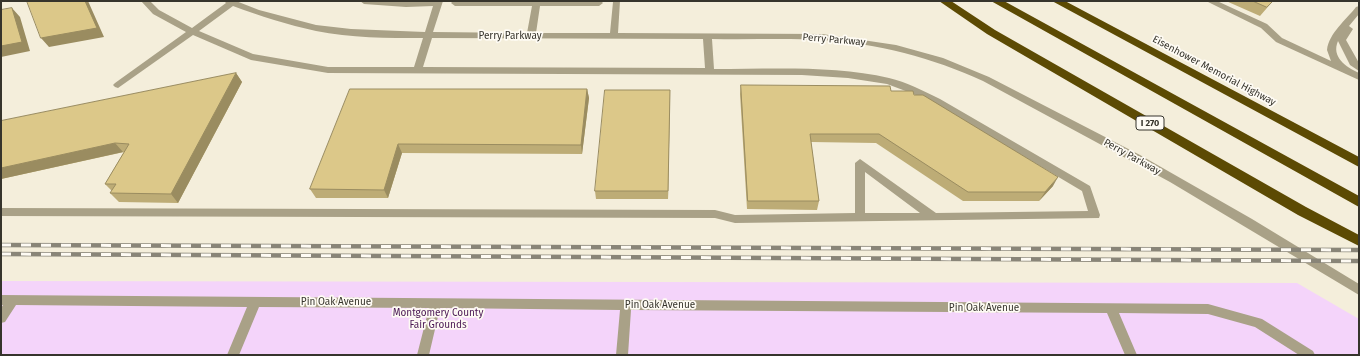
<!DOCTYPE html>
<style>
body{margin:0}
#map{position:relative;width:1360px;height:356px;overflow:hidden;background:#f4eedb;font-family:"Fira Sans",sans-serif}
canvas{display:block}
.frame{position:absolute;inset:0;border:2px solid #36342c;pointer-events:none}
</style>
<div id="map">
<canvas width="1360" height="356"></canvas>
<div class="frame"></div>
</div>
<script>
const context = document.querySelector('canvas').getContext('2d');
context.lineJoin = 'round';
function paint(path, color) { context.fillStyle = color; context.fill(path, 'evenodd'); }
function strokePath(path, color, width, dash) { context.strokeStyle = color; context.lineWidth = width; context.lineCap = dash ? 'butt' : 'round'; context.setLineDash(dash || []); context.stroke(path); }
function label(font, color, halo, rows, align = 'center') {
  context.font = font + ' "Fira Sans",sans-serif'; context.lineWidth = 3.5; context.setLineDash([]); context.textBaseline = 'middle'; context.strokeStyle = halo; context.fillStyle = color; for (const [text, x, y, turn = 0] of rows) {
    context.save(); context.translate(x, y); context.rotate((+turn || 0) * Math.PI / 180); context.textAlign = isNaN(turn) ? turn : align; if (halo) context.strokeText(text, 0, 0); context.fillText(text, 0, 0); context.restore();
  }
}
const green = new Path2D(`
 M 1,281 L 1297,283 L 1359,319 L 1359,355 L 1,355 Z`);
const minor = new Path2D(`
 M 141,1 L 150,1 L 159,10 L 192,28 L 226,3 L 224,1 L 236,1 L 259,10 L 316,25 L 351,29 L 425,32 L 433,6 L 406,7 L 364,4 L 360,1 L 443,1 L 433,32 L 527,33 L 532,6 L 455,6 L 451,3 L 453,1 L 601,1 L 603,3 L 599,6 L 540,6 L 536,33 L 610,33 L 613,2 L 620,1 L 618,33 L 822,34 L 896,45 L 943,58 L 989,77 L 1140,155 L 1252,219 L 1359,284 L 1359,295 L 1170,182 L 983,81 C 933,58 877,43 821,40 C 785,38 748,40 712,39 L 714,69 C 769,69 835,65 889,78 C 906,82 924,91 940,99 L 1090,186 L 1100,215 L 1099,218 L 735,223 L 715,218 L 1,216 L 1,208 L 715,210 L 735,215 L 855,213 L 855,163 L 860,159 L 936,213 L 1088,211 L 1082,191 L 934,103 L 911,93 L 887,84 L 848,78 L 802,75 L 328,73 L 251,60 L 193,35 L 118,88 L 115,87 L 113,85 L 115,83 L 186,32 L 153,14 ZM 233,6 C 260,16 288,25 316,31 C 350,38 388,38 423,38 L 414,67 L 328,67 L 253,54 L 199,31 ZM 432,38 L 703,39 L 705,68 L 423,67 ZM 865,172 L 920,213 L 865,213 Z
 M 1206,1 L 1217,1 L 1267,24 L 1282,38 L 1331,61 L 1327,50 C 1329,33 1346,20 1356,7 L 1359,6 L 1359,14 L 1349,26 L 1353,29 L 1346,40 L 1359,63 L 1359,71 L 1350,65 L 1338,41 C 1331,57 1346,67 1359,73 L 1359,80 L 1276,42 L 1261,28 Z
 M 1,295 L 1208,304 L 1262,319 L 1313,351 L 1315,355 L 1299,355 L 1255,327 L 1208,314 L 1119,313 L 1137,355 L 1125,355 L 1107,313 L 631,310 L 628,355 L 616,355 L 620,310 L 440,308 L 429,355 L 417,355 L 429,308 L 259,307 L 239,355 L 227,355 L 247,307 L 16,305 L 5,322 L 1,323 L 1,308 L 3,305 L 1,305 Z`);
const highway = new Path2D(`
 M 939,1 L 951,1 L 995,30 L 1306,207 L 1359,235 L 1359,246 L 1298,215 L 987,34 Z
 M 991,1 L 1004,1 L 1359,196 L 1359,207 Z
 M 1052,1 L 1065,1 L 1359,157 L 1359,167 Z`);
const rail = new Path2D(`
 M 1,245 L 1359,250
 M 1,254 L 1359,261`);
const wall = new Path2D(`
 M 1226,1 L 1273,1 L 1260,16 Z
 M 236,73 L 242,82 L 178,203 L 119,202 L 110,193 L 112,191 L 105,184 L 124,152 L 1,179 L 1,121 Z
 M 741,85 L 891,91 L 914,95 L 1053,186 L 1039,201 L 963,201 L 876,143 L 811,142 L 819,201 L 817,210 L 747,209 L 740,94 Z
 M 350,89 L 587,89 L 589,98 L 582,154 L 402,153 L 388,198 L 316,198 L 310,189 Z
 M 670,90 L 668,199 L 596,199 L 595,191 Z`);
const shadedWall = new Path2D(`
 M 85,1 L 88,1 L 104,37 L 49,47 L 41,38 Z
 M 12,8 L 20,17 L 30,51 L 1,57 L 1,46 Z
 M 236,73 L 242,82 L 178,203 L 171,194 Z
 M 587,89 L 589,98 L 582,154 L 581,145 Z
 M 670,90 L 670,99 L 668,199 L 668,191 Z
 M 115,143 L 123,152 L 1,179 L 1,168 Z
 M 398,144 L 402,153 L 388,198 L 384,190 Z
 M 1058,177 L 1053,186 L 1039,201 L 1045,192 Z`);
const building = new Path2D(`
 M 27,1 L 85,1 L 97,28 L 41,38 Z
 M 1253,1 L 1273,1 L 1267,7 Z
 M 12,8 L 22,42 L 1,46 L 1,10 Z
 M 236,73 L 171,194 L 110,193 L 116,184 L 105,184 L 129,144 L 115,143 L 1,168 L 1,121 Z
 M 741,85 L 890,86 L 891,91 L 913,91 L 914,95 L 923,95 L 1058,177 L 1045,192 L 968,192 L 879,134 L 810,134 L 819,201 L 748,201 Z
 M 350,89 L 587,89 L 581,145 L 398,144 L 384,190 L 310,189 Z
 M 605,90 L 670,90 L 668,191 L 595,191 Z`);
const shields = [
 [1150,123,28]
];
const shieldNames = [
 ["I 270",1150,123]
];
const streetNames = [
 ["Perry Parkway",510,36],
 ["Perry Parkway",834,40,5],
 ["Eisenhower Memorial Highway",1214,71,28],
 ["Perry Parkway",1132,157,29],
 ["Pin Oak Avenue",336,302],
 ["Pin Oak Avenue",660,305],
 ["Pin Oak Avenue",984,308]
];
const parkNames = [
 ["Montgomery County",438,313],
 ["Fair Grounds",438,325]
];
paint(green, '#f4d4fa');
paint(minor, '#a9a187');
paint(highway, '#5c4a03');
strokePath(rail, '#898578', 4.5);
strokePath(rail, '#fefbf4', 3, [10]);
paint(wall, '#bdac76');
paint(shadedWall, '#9a8c60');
paint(building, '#dcc889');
strokePath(building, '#9a8c60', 1);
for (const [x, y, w] of shields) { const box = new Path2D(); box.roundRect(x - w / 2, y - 7, w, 14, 3); context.fillStyle = '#fefbf4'; context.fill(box); strokePath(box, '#36342c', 1); }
label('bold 9px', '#36342c', null, shieldNames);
label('10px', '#36342c', '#fefbf4', streetNames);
label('10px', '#4a1754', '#fefbf4', parkNames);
</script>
